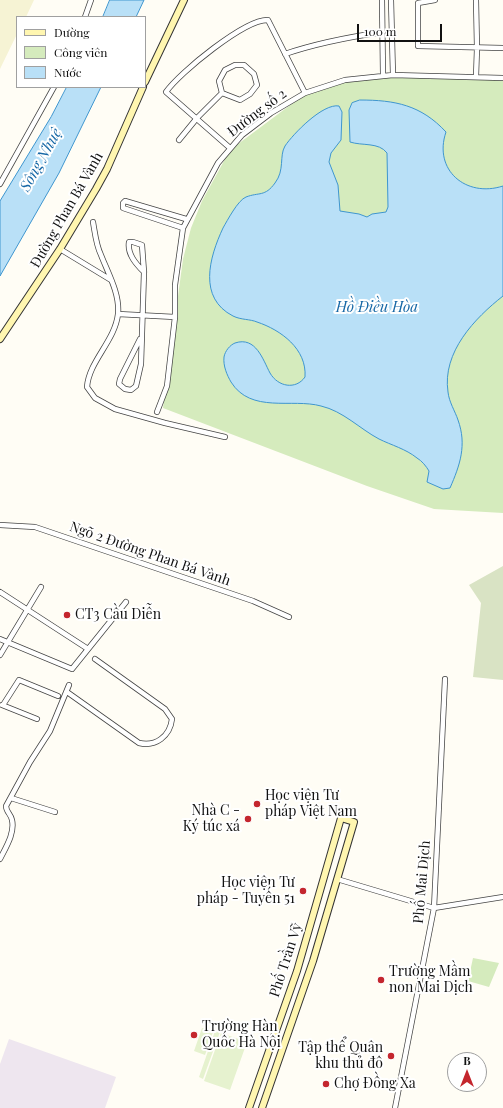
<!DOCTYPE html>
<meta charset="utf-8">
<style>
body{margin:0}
#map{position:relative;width:503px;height:1108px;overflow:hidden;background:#fffdf5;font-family:"Playfair Display",serif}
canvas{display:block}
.legend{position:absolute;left:16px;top:16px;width:130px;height:72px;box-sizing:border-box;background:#fff;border:1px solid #a0a0a0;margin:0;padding:5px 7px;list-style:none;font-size:12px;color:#111}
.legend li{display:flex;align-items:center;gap:8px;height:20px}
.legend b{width:20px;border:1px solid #a0a0a0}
.north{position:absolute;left:447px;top:1052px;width:40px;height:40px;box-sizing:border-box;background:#fff;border:1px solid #a0a0a0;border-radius:50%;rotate:0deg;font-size:11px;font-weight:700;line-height:16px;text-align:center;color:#111}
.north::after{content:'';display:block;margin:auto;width:14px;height:18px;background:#c4262e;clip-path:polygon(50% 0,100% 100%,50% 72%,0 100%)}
.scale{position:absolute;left:357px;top:24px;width:85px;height:18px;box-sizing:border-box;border:2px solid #111;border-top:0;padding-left:5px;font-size:12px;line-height:14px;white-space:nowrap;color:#111;-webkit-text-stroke:3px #fff;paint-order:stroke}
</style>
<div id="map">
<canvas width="503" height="1108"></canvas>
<ul class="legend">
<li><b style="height:5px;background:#fff6b0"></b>Đường</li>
<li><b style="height:11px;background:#d5ebbd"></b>Công viên</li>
<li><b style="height:11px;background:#b9e0f7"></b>Nước</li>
</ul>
<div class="north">B</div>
<div class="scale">100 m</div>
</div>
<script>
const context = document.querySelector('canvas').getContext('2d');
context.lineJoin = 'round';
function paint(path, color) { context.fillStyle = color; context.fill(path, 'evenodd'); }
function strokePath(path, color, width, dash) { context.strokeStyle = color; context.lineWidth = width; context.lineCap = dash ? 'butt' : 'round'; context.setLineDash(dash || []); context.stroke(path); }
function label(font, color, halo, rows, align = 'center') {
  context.font = font + ' "Playfair Display",serif'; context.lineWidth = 4; context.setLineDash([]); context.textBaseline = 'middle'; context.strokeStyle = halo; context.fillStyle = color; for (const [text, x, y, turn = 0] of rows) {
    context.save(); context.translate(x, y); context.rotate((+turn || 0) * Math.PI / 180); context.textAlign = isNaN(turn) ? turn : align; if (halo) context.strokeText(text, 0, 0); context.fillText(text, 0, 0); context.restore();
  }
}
const industrial = new Path2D(`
 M 9,1039 L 116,1077 L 105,1108 L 0,1108 L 0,1064 Z`);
const farmland = new Path2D(`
 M 0,0 L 34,0 L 26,17 L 17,17 L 17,34 L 0,69 Z`);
const green = new Path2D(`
 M 393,76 L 503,78 L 503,513 L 434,509 L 367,486 L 163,408 L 183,259 L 191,228 L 202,201 L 230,150 L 305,94 L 345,81 Z
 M 473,958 L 499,963 L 489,987 L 468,981 Z`);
const cemetery = new Path2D(`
 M 503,566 L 503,680 L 473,677 L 481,603 L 469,585 Z`);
const pitch = new Path2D(`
 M 202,1028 L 213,1032 L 205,1055 L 194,1051 Z
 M 215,1031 L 220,1032 L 203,1079 L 199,1077 Z
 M 221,1033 L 247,1042 L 230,1090 L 204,1081 Z`);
const water = new Path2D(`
 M 110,0 L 144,0 L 136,17 L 103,17 Z
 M 67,87 L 101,87 L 59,173 L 0,276 L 0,201 L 51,117 Z
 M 360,100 C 395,100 421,105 446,132 C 433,170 466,198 503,186 L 503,296 C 475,318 442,352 448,392 C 449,402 455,411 458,420 C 467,445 460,465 450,488 L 443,489 L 427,482 L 429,471 C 426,466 422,461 417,458 C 406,449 391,445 379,439 C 360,429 343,411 321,406 C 292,398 251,414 231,382 C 227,375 223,366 224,357 C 225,351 230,345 235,343 C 256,336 263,360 270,373 C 278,387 296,390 305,377 C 307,349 281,330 257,322 C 250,319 241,320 233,316 C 198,298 209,258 223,228 C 227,221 238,200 246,197 C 259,192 265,197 275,183 C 285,170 279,156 285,146 C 293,134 323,103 339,106 L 342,112 L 341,140 L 331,153 L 329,162 L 338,185 L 340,211 L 359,214 L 367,217 L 372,214 L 386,212 L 388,207 L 387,153 C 379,142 362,146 350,142 L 349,110 L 352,103 Z`);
const street = new Path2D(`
 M 382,0 L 383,75
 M 391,0 L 393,75
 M 435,0 L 418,3 L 418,46 L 503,48
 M 476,0 L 477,48 L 476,77
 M 85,17 L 91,0
 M 285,54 C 317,43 349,37 383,32
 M 235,65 L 244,65 L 254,74 L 257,85 L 250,94 L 240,100 L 222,93 L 219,81 L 225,70 Z
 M 179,140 L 197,118 L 222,93
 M 230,148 L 166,92 C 179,73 245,19 268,20 L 305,93
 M 0,184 L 54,87
 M 93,222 C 95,233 96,245 101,255 C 108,273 120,294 118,314 C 115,341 89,361 87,387 L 95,398 L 115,409 L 165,423 L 225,437
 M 183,228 L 123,208 L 123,203 L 125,201 L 186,219
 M 60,249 L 111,280
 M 118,314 L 175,317
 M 140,339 L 120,379 L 119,384 L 125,389 L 131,390 L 136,386 L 141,364 L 144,272 L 142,245 L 133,242 L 129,242 C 127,254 136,264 144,272
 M 157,412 L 167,386 L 175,317 L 175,285 L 183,228 L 218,163 L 242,135 L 271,113 L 305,93 L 345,80 L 393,75 L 503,78
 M 0,525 L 35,527 L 253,601 L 289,617
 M 0,592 L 88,649
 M 0,639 L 72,669 L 126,602
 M 0,655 L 41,587
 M 67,692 L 139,743 C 156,747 170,736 172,719 L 165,709 L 95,659
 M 2,705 L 37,719
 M 3,705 L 19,680 L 58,696
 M 11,798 L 55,812
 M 0,859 C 6,847 15,833 12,820 C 11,814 6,812 6,806 L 30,762 L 50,731 L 69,685
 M 337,879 L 434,908 L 503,897
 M 395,1108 L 434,908 L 445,679`);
const secondary = new Path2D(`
 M 145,82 L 184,0
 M 0,339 L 60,249 L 96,189 L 107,169 L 143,87
 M 249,1108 L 297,971 L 341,818 L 354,822 L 313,961 L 262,1108`);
const markers = [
 [67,615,4,"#c4262e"],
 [257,804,4,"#c4262e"],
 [248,819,4,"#c4262e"],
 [303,891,4,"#c4262e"],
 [381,980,4,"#c4262e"],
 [194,1035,4,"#c4262e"],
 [391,1056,4,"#c4262e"],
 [326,1084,4,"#c4262e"]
];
const streetNames = [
 ["Đường số 2",257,113,-37],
 ["Đường Phan Bá Vành",67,210,-60],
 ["Ngõ 2 Đường Phan Bá Vành",150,554,19],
 ["Phố Mai Dịch",422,882,-85],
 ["Phố Trần Vỹ",286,960,-72]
];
const poiNames = [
 ["CT3 Cầu Diễn",75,615],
 ["Học viện Tư",265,796],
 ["pháp Việt Nam",265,812],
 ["Nhà C -",240,811,"right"],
 ["Ký túc xá",240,827,"right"],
 ["Học viện Tư",295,883,"right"],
 ["pháp - Tuyến 51",295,899,"right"],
 ["Trường Mầm",389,972],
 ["non Mai Dịch",389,988],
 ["Trường Hàn",202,1027],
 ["Quốc Hà Nội",202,1043],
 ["Tập thể Quân",383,1048,"right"],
 ["khu thủ đô",383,1064,"right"],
 ["Chợ Đồng Xa",334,1084]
];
const waterNames = [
 ["Sông Nhuệ",41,160,-61],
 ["Hồ Điều Hòa",377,307]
];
paint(industrial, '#eee6ef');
paint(farmland, '#f6f3d4');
paint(green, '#d5ebbd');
paint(cemetery, '#d9e3c4');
paint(pitch, '#e6f2cf');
paint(water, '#b9e0f7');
strokePath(water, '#3f96cf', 1);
strokePath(street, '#444', 6);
strokePath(secondary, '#333', 8);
strokePath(street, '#fff', 4.5);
strokePath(secondary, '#fff6b0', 6);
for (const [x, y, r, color] of markers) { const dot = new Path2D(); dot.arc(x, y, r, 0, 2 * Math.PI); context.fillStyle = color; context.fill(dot); strokePath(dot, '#fff', 1.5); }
label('14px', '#111', '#fff', streetNames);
label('14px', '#111', '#fff', poiNames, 'left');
label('italic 15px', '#1768a6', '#fff', waterNames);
</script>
